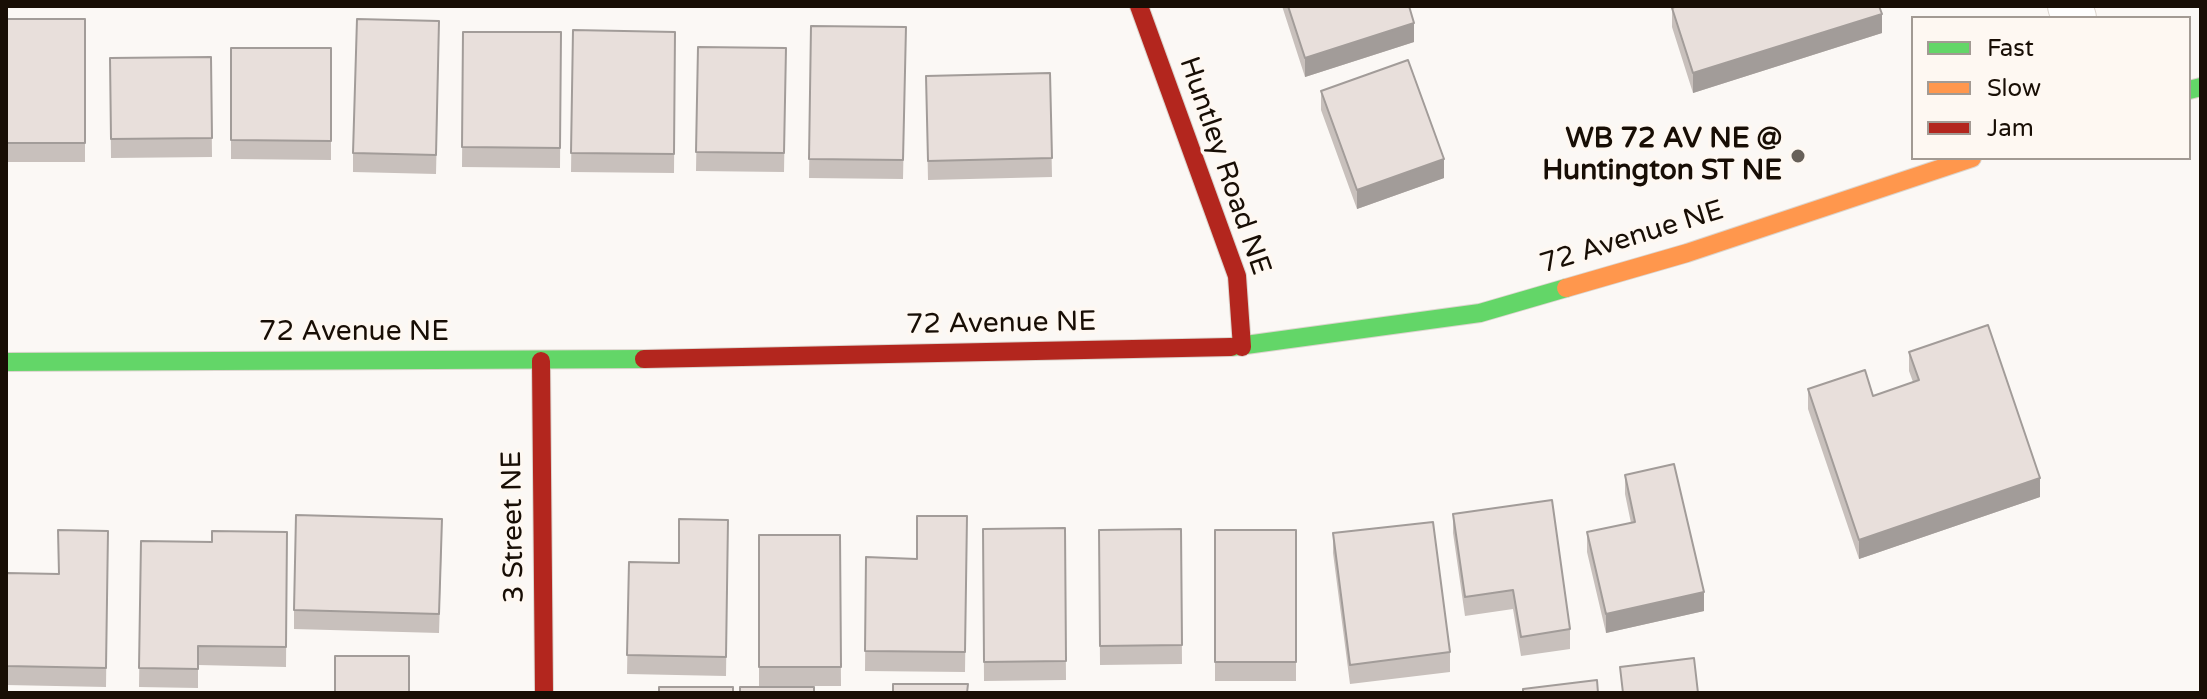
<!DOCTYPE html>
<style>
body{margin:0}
#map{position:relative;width:2207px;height:699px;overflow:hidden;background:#fbf8f5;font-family:"Varela Round",sans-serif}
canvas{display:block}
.frame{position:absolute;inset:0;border:8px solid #180e05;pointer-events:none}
.legend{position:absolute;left:1911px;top:16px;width:280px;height:144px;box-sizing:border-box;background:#fef8f2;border:2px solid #a29a93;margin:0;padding:10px 14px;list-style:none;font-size:24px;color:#180e05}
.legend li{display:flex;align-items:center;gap:16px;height:40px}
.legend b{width:40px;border:2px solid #a29a93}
</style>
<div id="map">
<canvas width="2207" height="699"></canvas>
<div class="frame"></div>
<ul class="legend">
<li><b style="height:10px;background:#63d668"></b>Fast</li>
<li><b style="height:10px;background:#ff974d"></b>Slow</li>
<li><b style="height:10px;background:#b3261e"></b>Jam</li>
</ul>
</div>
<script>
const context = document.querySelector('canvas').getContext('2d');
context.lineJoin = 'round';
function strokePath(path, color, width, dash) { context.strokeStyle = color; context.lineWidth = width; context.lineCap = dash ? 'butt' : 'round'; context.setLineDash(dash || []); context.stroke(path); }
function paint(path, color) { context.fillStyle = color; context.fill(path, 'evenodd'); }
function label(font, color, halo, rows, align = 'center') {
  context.font = font + ' "Varela Round",sans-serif'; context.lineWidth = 7; context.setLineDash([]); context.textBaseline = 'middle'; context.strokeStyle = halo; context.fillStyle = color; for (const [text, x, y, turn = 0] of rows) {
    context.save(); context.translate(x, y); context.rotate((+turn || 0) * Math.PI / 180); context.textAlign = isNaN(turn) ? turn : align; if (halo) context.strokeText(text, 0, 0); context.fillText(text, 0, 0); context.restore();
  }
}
const street = new Path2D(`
 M 2070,6 L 2074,18`);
const fast = new Path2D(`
 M 2189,90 L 2201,87
 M 1231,347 L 1480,313 L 1566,288
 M 6,362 L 644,359`);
const slow = new Path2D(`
 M 1566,288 L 1687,253 L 1972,158`);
const jam = new Path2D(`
 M 1139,6 L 1237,276 L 1242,347
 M 644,359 L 1231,347
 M 541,361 L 544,693`);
const wall = new Path2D(`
 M 1282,6 L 1409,6 L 1414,42 L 1305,77 Z
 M 1672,8 L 1882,33 L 1693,93 L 1672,27 Z
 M 6,19 L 85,19 L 85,162 L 6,162 Z
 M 811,26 L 906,27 L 903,179 L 809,178 Z
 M 573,30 L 675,32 L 674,173 L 571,172 Z
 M 463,32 L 561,32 L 560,168 L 462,167 Z
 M 439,40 L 436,174 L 353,172 L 353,153 Z
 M 698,47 L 786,48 L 784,172 L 696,171 Z
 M 231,48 L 331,48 L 331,160 L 231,159 Z
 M 211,57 L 212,157 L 111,158 L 110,58 Z
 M 1050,73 L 1052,177 L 928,180 L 926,76 Z
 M 1321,91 L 1444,178 L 1357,209 L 1321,110 Z
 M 1909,352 L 2040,497 L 1859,559 L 1808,409 L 1808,389 L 1873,396 L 1913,382 L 1909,371 Z
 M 1625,475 L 1704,611 L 1606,633 L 1587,552 L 1587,532 L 1631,523 L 1625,494 Z
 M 1453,514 L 1570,629 L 1570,649 L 1521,656 L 1513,609 L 1465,616 L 1453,533 Z
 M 967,516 L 965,672 L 865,671 L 866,557 L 917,559 Z
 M 728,520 L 726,676 L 627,674 L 629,562 L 679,563 Z
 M 1065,528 L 1066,680 L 984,681 L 983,529 Z
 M 1181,529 L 1182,664 L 1100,665 L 1099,530 Z
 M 1215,530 L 1296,530 L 1296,681 L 1215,681 Z
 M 108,531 L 106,687 L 6,685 L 7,573 L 58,574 Z
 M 287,532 L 286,667 L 198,665 L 198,688 L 139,687 L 141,541 L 212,542 Z
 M 1333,533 L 1450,652 L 1450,672 L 1350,684 L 1333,553 Z
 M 759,535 L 840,535 L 841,686 L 759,686 Z
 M 442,538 L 439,633 L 294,629 L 294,610 Z`);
const shadedWall = new Path2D(`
 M 1882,14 L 1882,33 L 1693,93 L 1693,73 Z
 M 1414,23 L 1414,42 L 1305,77 L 1305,58 Z
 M 1444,159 L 1444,178 L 1357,209 L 1357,190 Z
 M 2040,478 L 2040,497 L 1859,559 L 1859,540 Z
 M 1704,592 L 1704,611 L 1606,633 L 1606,614 Z`);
const building = new Path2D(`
 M 1288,6 L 1409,6 L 1414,23 L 1305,58 Z
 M 1677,6 L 1879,6 L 1882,14 L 1693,73 L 1672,8 Z
 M 6,19 L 85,19 L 85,143 L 6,143 Z
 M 357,19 L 439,21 L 436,155 L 353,153 Z
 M 811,26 L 906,27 L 903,160 L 809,159 Z
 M 573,30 L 675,32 L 674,154 L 571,153 Z
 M 463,32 L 561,32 L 560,148 L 462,147 Z
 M 698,47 L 786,48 L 784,153 L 696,152 Z
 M 231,48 L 331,48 L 331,141 L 231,140 Z
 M 211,57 L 212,138 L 111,139 L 110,58 Z
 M 1408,60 L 1444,159 L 1357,190 L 1321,91 Z
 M 1050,73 L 1052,158 L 928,161 L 926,76 Z
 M 1988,325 L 2040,478 L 1859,540 L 1808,389 L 1865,370 L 1873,396 L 1919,380 L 1909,352 Z
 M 1674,464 L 1704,592 L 1606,614 L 1587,532 L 1635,522 L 1625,475 Z
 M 1552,500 L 1570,629 L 1521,637 L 1513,590 L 1465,597 L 1453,514 Z
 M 296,515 L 442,519 L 439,614 L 294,610 Z
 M 917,516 L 967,516 L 965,652 L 865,651 L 866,557 L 917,559 Z
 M 679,519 L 728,520 L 726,657 L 627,655 L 629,562 L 679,563 Z
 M 1433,522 L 1450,652 L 1350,665 L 1333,533 Z
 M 1065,528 L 1066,661 L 984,662 L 983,529 Z
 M 1181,529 L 1182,645 L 1100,646 L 1099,530 Z
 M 58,530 L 108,531 L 106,668 L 6,666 L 7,573 L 59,574 Z
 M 1215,530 L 1296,530 L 1296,662 L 1215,662 Z
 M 212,531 L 287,532 L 286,647 L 198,646 L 198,669 L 139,668 L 141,541 L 212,542 Z
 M 759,535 L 840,535 L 841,667 L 759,667 Z
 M 335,656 L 409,656 L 409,693 L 335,693 Z
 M 1694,658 L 1698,693 L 1623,693 L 1620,667 Z
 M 1597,680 L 1598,693 L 1523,693 L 1523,689 Z
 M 893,684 L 968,684 L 967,693 L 893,693 Z
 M 659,687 L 733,687 L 733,693 L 659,693 Z
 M 740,687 L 814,687 L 814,693 L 740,693 Z`);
const markers = [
 [1798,156,8,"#676059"]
];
const poiNames = [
 ["WB 72 AV NE @",1782,140],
 ["Huntington ST NE",1782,172]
];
const streetNames = [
 ["Huntley Road NE",1224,166,71],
 ["72 Avenue NE",1632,238,-17],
 ["72 Avenue NE",1001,324,-1],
 ["72 Avenue NE",354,333],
 ["3 Street NE",514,527,-91]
];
strokePath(street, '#dcd5ce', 46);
strokePath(fast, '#dcd5ce', 20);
strokePath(slow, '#dcd5ce', 20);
strokePath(jam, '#dcd5ce', 20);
strokePath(street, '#fefefe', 44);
strokePath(fast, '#63d668', 18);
strokePath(slow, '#ff974d', 18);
strokePath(jam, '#b3261e', 18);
paint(wall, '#c8c0bc');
paint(shadedWall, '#a29c99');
paint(building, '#e8dfdb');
strokePath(building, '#a29c99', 2);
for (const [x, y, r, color] of markers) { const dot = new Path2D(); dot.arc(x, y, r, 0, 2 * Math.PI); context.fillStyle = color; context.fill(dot); strokePath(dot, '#fef8f2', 3); }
label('bold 28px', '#180e05', '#fef8f2', poiNames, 'right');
label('28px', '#180e05', '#fef8f2', streetNames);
</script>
